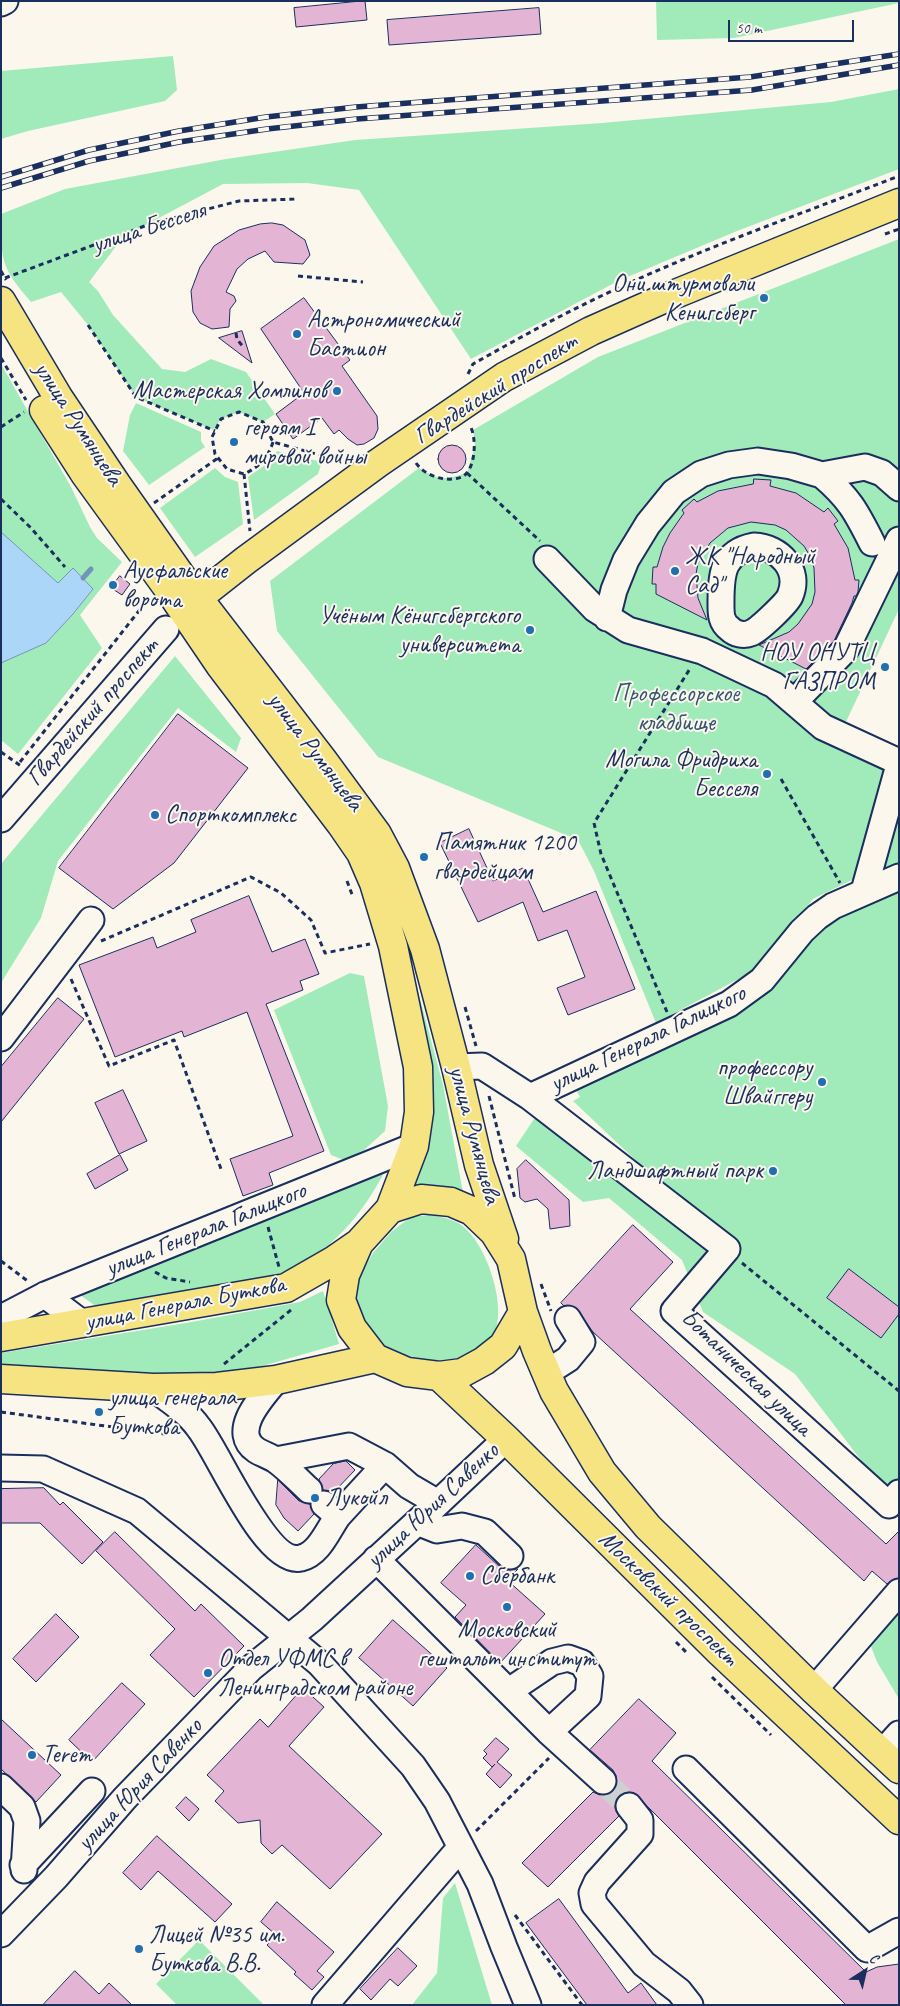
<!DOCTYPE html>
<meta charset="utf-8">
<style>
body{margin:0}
#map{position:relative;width:900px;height:2006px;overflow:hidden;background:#fbf7ec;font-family:Caveat,sans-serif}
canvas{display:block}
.frame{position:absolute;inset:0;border:2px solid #1b2f5e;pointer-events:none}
.north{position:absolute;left:840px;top:1946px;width:50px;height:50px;-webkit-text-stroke:4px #fbf7ec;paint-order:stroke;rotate:35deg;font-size:14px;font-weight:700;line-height:20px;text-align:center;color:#1b2f5e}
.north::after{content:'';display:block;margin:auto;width:18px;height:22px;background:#1b2f5e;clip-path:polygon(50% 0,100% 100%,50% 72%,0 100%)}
.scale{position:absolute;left:728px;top:20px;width:126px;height:22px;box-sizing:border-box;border:2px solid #1b2f5e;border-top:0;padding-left:6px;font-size:15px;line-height:18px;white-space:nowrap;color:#1b2f5e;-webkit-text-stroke:4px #fbf7ec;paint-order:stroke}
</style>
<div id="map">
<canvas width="900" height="2006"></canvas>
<div class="frame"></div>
<div class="north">С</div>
<div class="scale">50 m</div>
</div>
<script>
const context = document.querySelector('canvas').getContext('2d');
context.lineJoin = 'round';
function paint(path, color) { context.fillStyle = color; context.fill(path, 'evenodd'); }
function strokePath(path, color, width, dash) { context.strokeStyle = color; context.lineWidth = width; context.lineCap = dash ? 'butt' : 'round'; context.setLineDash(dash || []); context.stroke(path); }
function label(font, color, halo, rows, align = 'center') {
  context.font = font + ' Caveat,sans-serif'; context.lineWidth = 4; context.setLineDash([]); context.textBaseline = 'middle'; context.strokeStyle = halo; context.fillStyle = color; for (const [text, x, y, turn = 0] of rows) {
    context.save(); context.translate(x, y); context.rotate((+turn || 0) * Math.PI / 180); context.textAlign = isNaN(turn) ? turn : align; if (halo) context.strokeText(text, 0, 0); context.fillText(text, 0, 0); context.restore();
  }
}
const green = new Path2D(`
 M 656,1 L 899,1 L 899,3 L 734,38 L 657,40 Z
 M 173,56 L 177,90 L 165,101 L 28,131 L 1,139 L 1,71 Z
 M 899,89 L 899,169 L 737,231 L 618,281 L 471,359 L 359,190 L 307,183 L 223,184 L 123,237 L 89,282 L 98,291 L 113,315 L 162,369 L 185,372 L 211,359 L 246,372 L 275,414 L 263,422 L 239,412 L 221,419 L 213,430 L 136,397 L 88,325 L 61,292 L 31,302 C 0,266 1,260 1,214 L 65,189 L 226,159 L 355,140 L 602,123 L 831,102 Z
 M 899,239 L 899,609 L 844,726 L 891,766 L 866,873 L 813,899 L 759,968 L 656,1023 L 594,871 L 578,840 L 378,757 L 277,631 L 270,581 L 419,468 C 440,481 444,480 467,473 L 475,446 L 473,430 L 598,357 Z
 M 1,364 L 71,487 L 90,527 L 97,538 L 122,562 L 80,615 L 102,648 L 18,754 L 1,740 L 1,663 L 46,643 L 73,614 L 93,589 L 73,568 L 58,583 L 1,532 Z
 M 136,403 L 201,432 L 201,441 L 205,447 L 149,485 L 123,451 L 130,415 Z
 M 277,451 L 322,462 L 318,474 L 254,520 L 248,477 L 268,463 Z
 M 215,468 L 225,477 L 238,482 L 243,524 L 195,557 L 160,508 Z
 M 175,656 L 241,738 L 236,752 L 178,708 L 58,861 L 41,918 L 1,983 L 1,864 Z
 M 899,788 L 899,869 L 873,880 Z
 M 899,892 L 899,1502 L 880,1485 L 795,1374 L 703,1312 L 682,1260 L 609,1198 L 583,1202 L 516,1146 L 536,1116 L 668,1215 L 736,1258 L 739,1255 L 721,1241 L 573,1101 L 580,1097 L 576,1090 L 694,1027 L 768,985 L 840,912 Z
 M 408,965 L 411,965 L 443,1085 L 464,1198 L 413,1190 L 422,1160 Z
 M 350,973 L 364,976 L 388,1106 L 385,1131 L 364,1150 L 344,1160 L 331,1155 L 274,1010 Z
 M 387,1167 C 364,1213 330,1255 281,1273 L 196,1294 L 100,1309 L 80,1295 Z
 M 429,1215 C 442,1217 457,1219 467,1230 C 488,1250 508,1309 493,1336 C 491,1339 487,1341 485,1344 C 481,1348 476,1354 471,1356 C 447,1366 407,1360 385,1348 C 378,1344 359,1315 352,1307 L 359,1277 L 373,1253 L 391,1232 L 411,1217 Z
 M 323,1291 L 339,1344 L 245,1371 L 208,1376 L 138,1375 L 27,1365 L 1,1365 L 1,1353 L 186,1323 L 300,1302 Z
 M 899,1609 L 899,1699 L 877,1662 L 869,1641 Z
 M 455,1883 L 492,2005 L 412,2005 L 437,1973 L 443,1898 Z
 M 199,1940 L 264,2005 L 177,2005 L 156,1984 Z`);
const water = new Path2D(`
 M 1,532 L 58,583 L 73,568 L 93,589 L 73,614 L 46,643 L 1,663 Z`);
const stream = new Path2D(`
 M 83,578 L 91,569`);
const building = new Path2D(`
 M 365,1 L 367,20 L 296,27 L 294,8 Z
 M 539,8 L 541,34 L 389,45 L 387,20 Z
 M 272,223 L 283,225 L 305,240 L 310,255 L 303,264 L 274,262 L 265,251 L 248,259 L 237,269 L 226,292 L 234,296 L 236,301 L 230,309 L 229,327 L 212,329 L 200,323 L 193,312 L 191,291 L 200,267 L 214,246 L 239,230 L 260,224 Z
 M 304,298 L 350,360 L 342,366 L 377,416 L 378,429 L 374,438 L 364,444 L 357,445 L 348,439 L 339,430 L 334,434 L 322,418 L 293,439 L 276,414 L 304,393 L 261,329 Z
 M 242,331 L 252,363 L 219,338 Z
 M438 459a14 14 0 1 1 28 0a14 14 0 1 1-28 0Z
 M 754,479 L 771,480 L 770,486 L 796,493 L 824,512 L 828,508 L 838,521 L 834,524 L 848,548 L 855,580 L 859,580 L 858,592 L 856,596 L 854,596 L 852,603 L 834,641 L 806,669 L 759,645 L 789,632 L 798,624 L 812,604 L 815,592 L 814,568 L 810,556 L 804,546 L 786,530 L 775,525 L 751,522 L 728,528 L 710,543 L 698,563 L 696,574 L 698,598 L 707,620 L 656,594 L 656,584 L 652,584 L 653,567 L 657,567 L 663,547 L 670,533 L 684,513 L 682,510 L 694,499 L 697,502 L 718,491 L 753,484 Z
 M 120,576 L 130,584 L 122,595 L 111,588 Z
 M 178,714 L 248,768 L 174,863 L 113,909 L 59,868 Z
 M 469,829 L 493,881 L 523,868 L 543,912 L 596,891 L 635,989 L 568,1015 L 557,988 L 585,977 L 567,930 L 538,941 L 523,902 L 478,922 L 440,843 Z
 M 249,896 L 272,952 L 305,939 L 319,974 L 300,981 L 303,990 L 266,1004 L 324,1151 L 269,1173 L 273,1185 L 243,1196 L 230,1159 L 293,1136 L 247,1012 L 184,1037 L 182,1031 L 115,1057 L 79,965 L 153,937 L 157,948 L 196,932 L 191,920 Z
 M 58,998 L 84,1019 L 1,1122 L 1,1067 Z
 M 123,1090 L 147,1141 L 119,1154 L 95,1103 Z
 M 120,1155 L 128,1170 L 95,1189 L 87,1174 Z
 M 526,1160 L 569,1200 L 570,1226 L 550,1229 L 548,1209 L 537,1199 L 525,1202 L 520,1198 L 517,1169 Z
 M 633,1225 L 673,1262 L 630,1309 L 886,1544 L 899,1531 L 899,1578 L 894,1579 L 887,1584 L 872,1571 L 864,1581 L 593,1332 L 575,1307 L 564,1306 L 561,1303 Z
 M 849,1269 L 899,1307 L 899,1314 L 881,1338 L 827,1298 Z
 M 346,1461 L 355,1470 L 333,1493 L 323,1490 L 319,1479 L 333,1464 Z
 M 278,1480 L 299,1501 L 310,1504 L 314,1514 L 298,1531 L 284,1518 L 276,1505 Z
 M 44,1488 L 60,1505 L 63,1502 L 103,1542 L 82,1564 L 40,1523 L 1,1523 L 1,1489 Z
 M 115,1532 L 195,1611 L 201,1604 L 244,1646 L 194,1697 L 150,1655 L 175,1629 L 96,1551 Z
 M 476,1545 L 500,1567 L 507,1570 L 518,1569 L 507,1580 L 545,1614 L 500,1663 L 455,1617 L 466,1605 L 441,1583 Z
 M 56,1614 L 79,1637 L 36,1682 L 13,1659 Z
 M 393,1620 L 447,1668 L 413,1706 L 359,1658 Z
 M 122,1683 L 145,1704 L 92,1762 L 69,1740 Z
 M 303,1688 L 324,1707 L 289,1746 L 382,1834 L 330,1889 L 282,1845 L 272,1854 L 261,1843 L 260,1820 L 238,1823 L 215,1801 L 224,1791 L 207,1775 L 260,1719 L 268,1727 Z
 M 639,1699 L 676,1733 L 652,1761 L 866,1972 L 877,1967 L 899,1964 L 899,2005 L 846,2005 L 634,1793 L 626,1792 L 620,1795 L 616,1801 L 615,1808 L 619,1816 L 548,1887 L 522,1863 L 593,1792 L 600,1795 L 607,1795 L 614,1790 L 617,1784 L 616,1776 L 613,1770 L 590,1750 Z
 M 1,1719 L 61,1775 L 36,1802 L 1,1769 Z
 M 496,1738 L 509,1749 L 497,1762 L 512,1775 L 500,1788 L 486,1774 L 495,1764 L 492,1767 L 483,1758 L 487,1754 L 484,1751 Z
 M 186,1797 L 199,1809 L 189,1821 L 176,1808 Z
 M 157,1836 L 232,1904 L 215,1922 L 158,1871 L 141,1890 L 123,1873 Z
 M 559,1899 L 628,1993 L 641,1983 L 657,2005 L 587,2005 L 526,1923 Z
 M 277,1902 L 334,1952 L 317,1971 L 324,1977 L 312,1990 L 294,1974 L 296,1972 L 267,1945 L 276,1935 L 261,1922 Z
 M 398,1948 L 417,1966 L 398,1986 L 390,1979 L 371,2000 L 360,1989 Z
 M 75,1971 L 99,1994 L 109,1983 L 132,2005 L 43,2005 Z`);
const minorTunnel = new Path2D(`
 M 603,1781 L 629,1806`);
const path = new Path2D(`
 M 885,234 L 899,229
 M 1,271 L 6,280
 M 298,276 L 363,282
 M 5,278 L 150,224 L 239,201 L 298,199
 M 88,325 L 136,397 L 215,431
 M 236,333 L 237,339 L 244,348
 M 1,358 L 26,400
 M 468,374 L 473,364 C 519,338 566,312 614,290 C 706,247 803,213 899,176
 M 1,427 L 24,412
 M 273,442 C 268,458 259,467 244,474 L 227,469 L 215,454 L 212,437 L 221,419 L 239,412 L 263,422 L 273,442 L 345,462
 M 416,463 C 425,476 446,483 462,477 C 476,470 477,437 470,426
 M 467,473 L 540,541
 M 244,474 L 250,531
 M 1,499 L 31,528 L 65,567
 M 154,503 L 218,458
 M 1,752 L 21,766
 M 20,762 L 149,598
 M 781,779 L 840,883
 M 347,881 L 353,897
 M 101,941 L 251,877 L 281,893 L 311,920 L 325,953 L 370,944
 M 71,979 L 109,1066 L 174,1040 L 221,1169
 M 465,1007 L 476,1046
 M 667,1012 L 601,854 L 594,823 L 691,667
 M 489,1096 L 515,1199
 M 268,1227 L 279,1267
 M 1,1261 L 29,1282
 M 742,1263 L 899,1391
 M 155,1272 L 166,1278 L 190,1282
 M 541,1284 L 551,1311
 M 224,1364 L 291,1310
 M 1,1412 L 165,1434 L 177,1432
 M 676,1642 L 688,1654
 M 712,1677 L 771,1735
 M 476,1831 L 549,1758
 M 515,1915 L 582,2005`);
const minor = new Path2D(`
 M 1,3 L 5,1
 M 822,475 C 849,498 856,511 872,543
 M 754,546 C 780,547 801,570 790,596 C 787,603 759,630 751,633 C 744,636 735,634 730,629 C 720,622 721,612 721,601 C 721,573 723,552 754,546 Z
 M 547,559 L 595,609 L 628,630 L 702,651 L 774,685 L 823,727 L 899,762
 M 607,618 L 614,590 L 626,560 L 648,524 L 674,492 L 701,474 L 729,465 L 758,461 L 791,466 L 822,475 L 865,467 L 882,473 L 899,488
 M 794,702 L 846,649 L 899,540
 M 1,819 L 166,629
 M 864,891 L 899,765
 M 1,1038 L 91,920
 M 456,1067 L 482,1066 L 530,1097 L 727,1249 L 674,1311 L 889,1505 L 899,1493
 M 530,1097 L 729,1004 L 762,980 L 802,931 L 817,917 L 833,906 L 899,877
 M 45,1295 L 82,1323
 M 1,1318 L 45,1295 L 414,1146
 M 546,1373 L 568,1359 L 582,1342 L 568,1319
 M 276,1380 C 263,1396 229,1431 256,1450 C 262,1454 270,1456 277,1461 C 288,1469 298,1480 309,1490
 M 153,1388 C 169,1400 187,1411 199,1428 C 218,1451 266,1567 301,1558 C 319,1554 328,1530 338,1516
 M 276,1460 L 349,1446 L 385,1465 L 409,1486 L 438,1503
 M 1,1468 L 43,1469 L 137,1511 L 320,1664 L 413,1766 L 437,1801 L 480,1884 L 504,1947 L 528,2005
 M 324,1504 L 338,1516 L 385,1465
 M 417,1522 L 437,1530 L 462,1526 L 485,1532 L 510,1556
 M 376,1559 L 549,1732 L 603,1781
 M 814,1690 L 899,1592
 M 509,1691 L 552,1662 L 568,1658 L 582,1663 L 590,1676 L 588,1696 L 549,1732
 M 882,1753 L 899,1734
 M 686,1769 L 867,1949 L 899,1931
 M 1,1787 L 22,1807 L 27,1821 L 24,1870
 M 629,1806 L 640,1820 L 640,1834 L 597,1882 L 592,1893 L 594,1904 L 644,1964 L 679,1991 L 690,2005
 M 23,1865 L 92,1791
 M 1,1934 L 56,1877 L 125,1798 L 251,1668 L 312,1619 L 438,1503 L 506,1439
 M 325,2005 L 461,1847`);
const major = new Path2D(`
 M 1,301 L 58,397 L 117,485 L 181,576 L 322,759 L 377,834 L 395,868 L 425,949 L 456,1067 L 479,1165 L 504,1239
 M 44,410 L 85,474 L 167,587 L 220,665 L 341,824 L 361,853 L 374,883 L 393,946 L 418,1067 L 419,1112 L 414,1146 L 390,1209
 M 185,608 L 246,560 L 378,463 L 504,377 L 591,331 L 663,299 L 899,203
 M 523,1312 L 503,1346 L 484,1361 L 462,1373 L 439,1376 L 407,1372 L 375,1358 L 352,1328 L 341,1300 L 345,1275 L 359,1243 L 390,1209 L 421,1199 L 451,1202 L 472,1211 L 494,1232 L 511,1259 L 523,1312 L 537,1351 L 554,1391 L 602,1472 L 648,1527 L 814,1690 L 899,1769
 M 1,1337 L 286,1288 L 333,1261 L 359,1243
 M 439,1376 L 506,1439 L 720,1652 L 899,1820
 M 1,1379 L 153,1388 L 217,1387 L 276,1380 L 375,1358`);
const rail = new Path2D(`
 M 1,177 L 89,150 L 179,131 L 266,117 L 356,107 L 750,77 L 899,54
 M 1,188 L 89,161 L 179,142 L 267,129 L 357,119 L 752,90 L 899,65`);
const markers = [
 [764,298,5,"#1f6fb2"],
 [297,334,5,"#1f6fb2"],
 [337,391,5,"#1f6fb2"],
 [234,442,5,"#1f6fb2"],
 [675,571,5,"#1f6fb2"],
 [113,585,5,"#1f6fb2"],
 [530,630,5,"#1f6fb2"],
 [885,667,5,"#1f6fb2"],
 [767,774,5,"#1f6fb2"],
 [155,815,5,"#1f6fb2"],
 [424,857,5,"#1f6fb2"],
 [822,1082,5,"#1f6fb2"],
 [773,1171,5,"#1f6fb2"],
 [99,1412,5,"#1f6fb2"],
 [315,1498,5,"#1f6fb2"],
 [470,1576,5,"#1f6fb2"],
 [507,1607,5,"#1f6fb2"],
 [208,1673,5,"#1f6fb2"],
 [32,1755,5,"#1f6fb2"],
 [139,1949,5,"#1f6fb2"]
];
const streetNames = [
 ["улица Бесселя",149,228,-18],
 ["Гвардейский проспект",496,389,-32],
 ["улица Румянцева",78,424,57],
 ["Гвардейский проспект",93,712,-49],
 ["улица Румянцева",315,752,53],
 ["улица Генерала Галицкого",648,1039,-26],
 ["улица Румянцева",474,1135,75],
 ["улица Генерала Галицкого",206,1230,-22],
 ["улица Генерала Буткова",185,1304,-11],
 ["Ботаническая улица",746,1373,44],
 ["улица Юрия Савенко",433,1506,-43],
 ["Московский проспект",668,1599,44],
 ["улица Юрия Савенко",140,1785,-47]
];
const poiNames = [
 ["Они штурмовали",754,284,"right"],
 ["Кенигсберг",754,313,"right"],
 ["Астрономический",307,320],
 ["Бастион",307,349],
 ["Мастерская Хомлинов",327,391,"right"],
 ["героям I",244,428],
 ["мировой войны",244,457],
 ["ЖК \"Народный",685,557],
 ["Сад\"",685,586],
 ["Аусфальские",123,571],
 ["ворота",123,600],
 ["Учёным Кёнигсбергского",520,616,"right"],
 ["университета",520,645,"right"],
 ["НОУ ОНУТЦ",875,653,"right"],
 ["ГАЗПРОМ",875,682,"right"],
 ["Могила Фридриха",757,760,"right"],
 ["Бесселя",757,789,"right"],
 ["Спорткомплекс",165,815],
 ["Памятник 1200",434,843],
 ["гвардейцам",434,872],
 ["профессору",812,1068,"right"],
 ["Швайггеру",812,1097,"right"],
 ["Ландшафтный парк",763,1171,"right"],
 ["улица генерала",109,1398],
 ["Буткова",109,1427],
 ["Лукойл",325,1498],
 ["Сбербанк",480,1576],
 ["Московский",507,1630,"center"],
 ["гештальт институт",507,1659,"center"],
 ["Отдел УФМС в",218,1659],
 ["Ленинградском районе",218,1688],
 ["Terem",42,1755],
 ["Лицей №35 им.",149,1935],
 ["Буткова В.В.",149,1964]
];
const parkNames = [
 ["Профессорское",676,694],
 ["кладбище",676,723]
];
paint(green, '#a1ebba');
paint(water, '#acd6f7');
strokePath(water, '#7293ba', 1);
strokePath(stream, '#7293ba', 5);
paint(building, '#e4b4d5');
strokePath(building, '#1b2f5e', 1);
strokePath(minorTunnel, '#cecfd0', 25, [25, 12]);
strokePath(minor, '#1b2f5e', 29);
strokePath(major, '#1b2f5e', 31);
strokePath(path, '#1b2f5e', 3, [5, 4]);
strokePath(minor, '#fbf7ec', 25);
strokePath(major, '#f6e381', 28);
strokePath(rail, '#1b2f5e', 5.5);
strokePath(rail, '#fbf7ec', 4, [11]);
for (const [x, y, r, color] of markers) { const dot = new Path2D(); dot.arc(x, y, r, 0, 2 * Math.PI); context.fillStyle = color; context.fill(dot); strokePath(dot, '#fbf7ec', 2); }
label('25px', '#1b2f5e', '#fbf7ec', streetNames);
label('25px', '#1b2f5e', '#fbf7ec', poiNames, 'left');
label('25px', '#365570', '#fbf7ec', parkNames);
</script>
